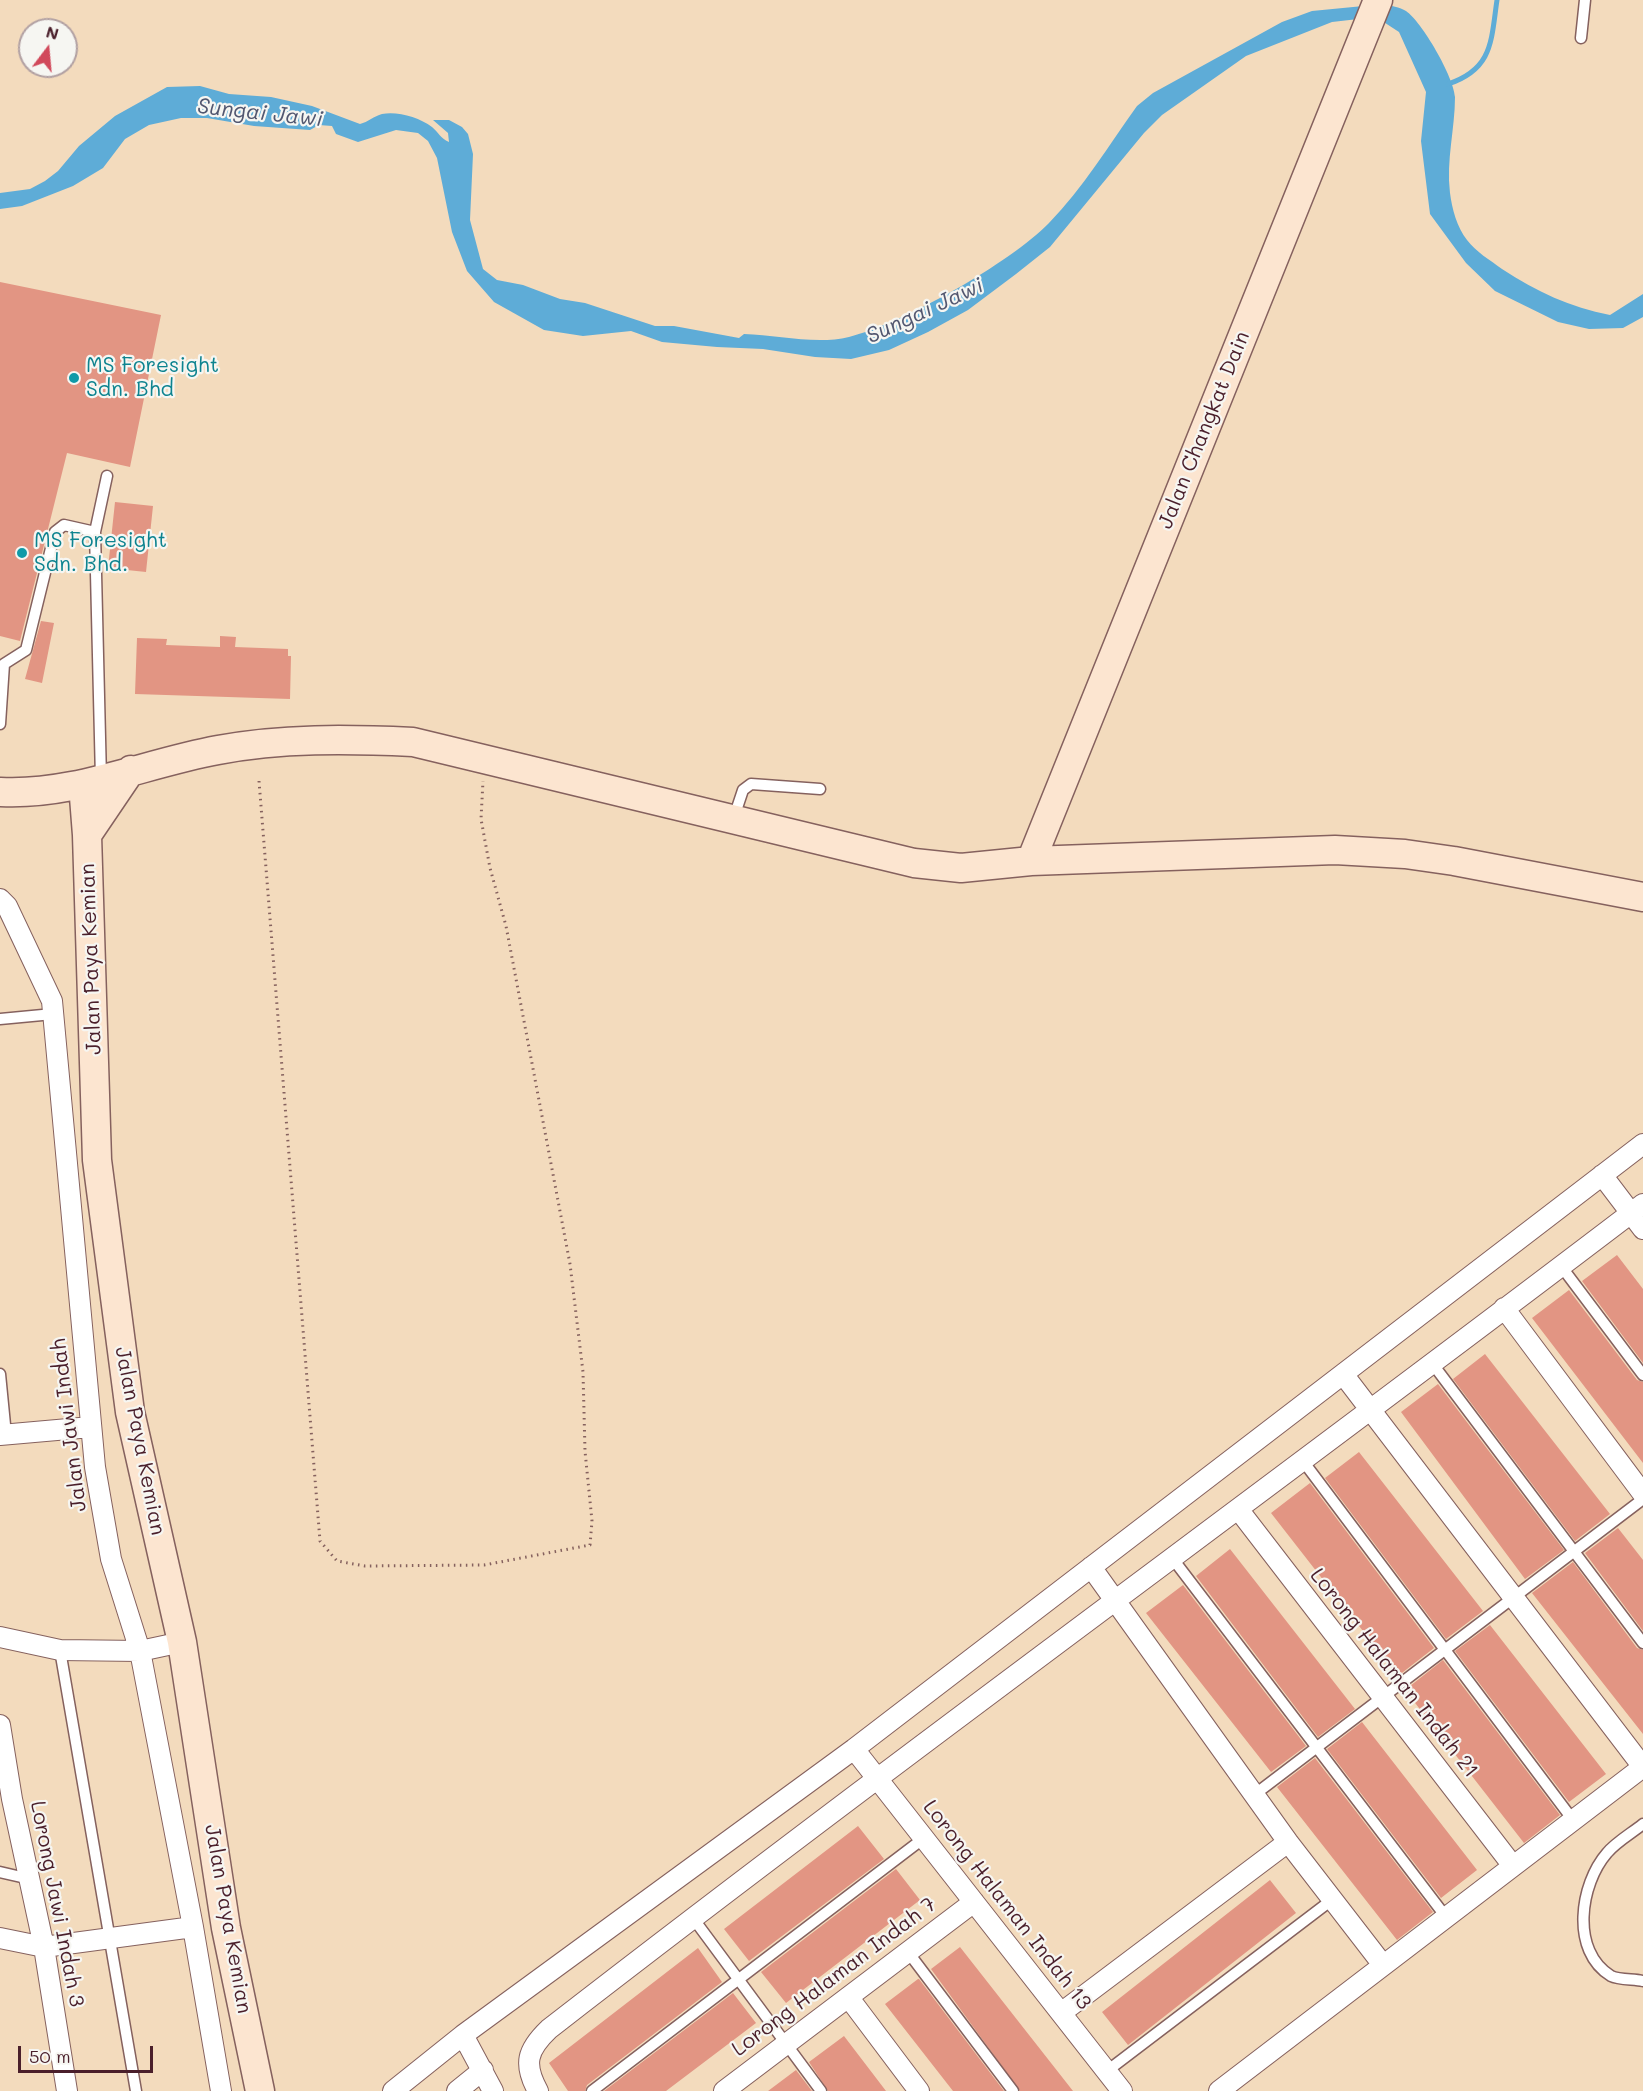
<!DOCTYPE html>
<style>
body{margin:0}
#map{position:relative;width:1643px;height:2091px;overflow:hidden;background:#f3dbbd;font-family:Mali,sans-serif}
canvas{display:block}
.north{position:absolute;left:18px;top:18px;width:60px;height:60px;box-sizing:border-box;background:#f6f6f2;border:2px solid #b1a0a2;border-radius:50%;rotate:16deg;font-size:16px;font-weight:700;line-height:24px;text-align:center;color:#4a1f2b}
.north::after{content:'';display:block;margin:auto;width:21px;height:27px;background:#d1495b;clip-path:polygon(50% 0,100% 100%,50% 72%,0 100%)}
.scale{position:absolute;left:18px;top:2046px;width:135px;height:27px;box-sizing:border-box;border:3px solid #4a1f2b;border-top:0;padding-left:8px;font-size:18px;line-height:21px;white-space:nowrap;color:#4a1f2b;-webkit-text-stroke:4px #f6f6f2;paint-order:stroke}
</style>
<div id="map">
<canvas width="1643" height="2091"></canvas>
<div class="north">N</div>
<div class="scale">50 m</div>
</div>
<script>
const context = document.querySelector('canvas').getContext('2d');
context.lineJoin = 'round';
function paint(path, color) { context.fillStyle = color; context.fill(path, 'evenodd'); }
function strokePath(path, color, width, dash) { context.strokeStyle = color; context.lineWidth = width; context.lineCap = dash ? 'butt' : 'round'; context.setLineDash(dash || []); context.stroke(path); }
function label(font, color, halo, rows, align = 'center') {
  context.font = font + ' Mali,sans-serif'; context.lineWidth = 4.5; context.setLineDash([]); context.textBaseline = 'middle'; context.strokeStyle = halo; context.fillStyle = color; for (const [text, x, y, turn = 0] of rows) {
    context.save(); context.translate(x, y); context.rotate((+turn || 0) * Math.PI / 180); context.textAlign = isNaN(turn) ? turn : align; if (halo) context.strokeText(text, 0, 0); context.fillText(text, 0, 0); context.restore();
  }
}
const water = new Path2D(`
 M 1384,4 C 1390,6 1400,7 1406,11 C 1422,22 1454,77 1455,97 C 1455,129 1446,160 1450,193 C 1452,209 1457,227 1467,240 C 1476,252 1490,260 1502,269 C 1537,292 1570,307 1610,315 L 1643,294 L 1643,317 L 1623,328 L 1589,329 L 1558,322 L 1495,291 L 1466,263 L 1430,214 L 1421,141 L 1426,92 L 1399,32 L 1376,17 L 1332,22 L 1246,56 L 1162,115 L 1144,133 L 1050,247 L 1016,274 L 968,310 L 928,332 L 889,350 L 851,359 L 815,357 L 763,349 L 717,347 L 662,342 L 631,331 L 583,336 L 544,330 L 494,302 L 467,271 L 452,232 L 437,158 L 428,141 L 418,133 L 396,130 L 358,142 L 336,134 L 332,126 L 319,125 L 310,130 L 254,126 L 207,118 L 181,118 L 149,125 L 125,139 L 103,168 L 73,186 L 22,206 L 0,209 L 0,193 L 30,189 L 45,181 L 58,171 L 79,146 L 115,116 L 167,87 L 200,86 L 229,94 L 271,97 L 312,106 L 360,124 C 368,122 374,116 382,114 C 397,111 419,117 432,127 C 439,133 440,138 449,142 L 448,133 L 433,120 L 449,120 L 462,127 L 468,134 L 473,154 L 470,220 L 483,269 L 497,280 L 523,285 L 560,299 L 585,303 L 655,326 L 674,326 L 739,338 L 744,334 C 778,335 816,345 849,337 C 904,323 1010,263 1049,223 C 1083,188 1109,145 1137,106 L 1153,93 L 1282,22 L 1312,11 Z`);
const stream = new Path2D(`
 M 1448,84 C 1493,69 1491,41 1497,0`);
const building = new Path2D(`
 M 0,282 L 161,315 L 130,467 L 67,453 L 20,641 L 0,636 Z
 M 115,502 L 153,506 L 146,572 L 108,568 Z
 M 41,621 L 54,623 L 42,683 L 25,679 Z
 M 220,636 L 236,637 L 235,647 L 288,649 L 288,656 L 291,656 L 290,699 L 135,694 L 137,638 L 167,639 L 166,645 L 220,647 Z
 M 1617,1255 L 1643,1289 L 1643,1363 L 1582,1281 Z
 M 1569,1290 L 1637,1380 L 1643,1382 L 1643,1463 L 1532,1318 Z
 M 1485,1354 L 1610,1514 L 1575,1541 L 1453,1379 Z
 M 1438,1384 L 1564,1550 L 1525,1579 L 1401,1412 Z
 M 1359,1452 L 1483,1611 L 1446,1639 L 1325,1478 Z
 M 1310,1483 L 1434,1648 L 1398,1676 L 1271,1513 Z
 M 1618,1528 L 1643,1560 L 1643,1631 L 1585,1553 Z
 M 1230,1549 L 1355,1709 L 1318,1737 L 1196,1576 Z
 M 1573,1562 L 1637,1648 L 1643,1650 L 1643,1734 L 1532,1593 Z
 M 1183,1585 L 1306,1746 L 1271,1772 L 1146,1613 Z
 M 1490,1625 L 1606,1774 L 1569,1802 L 1455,1651 Z
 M 1443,1660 L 1560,1815 L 1524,1843 L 1405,1690 Z
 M 1362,1722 L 1477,1870 L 1441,1898 L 1327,1749 Z
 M 1315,1758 L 1433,1912 L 1397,1940 L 1277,1787 Z
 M 858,1826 L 884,1859 L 749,1961 L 724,1929 Z
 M 896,1869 L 920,1900 L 786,2003 L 761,1972 Z
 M 1270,1880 L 1296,1913 L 1128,2045 L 1102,2012 Z
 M 960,1947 L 1073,2091 L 1020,2091 L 931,1969 Z
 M 698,1948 L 722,1982 L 587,2085 L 585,2091 L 568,2091 L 549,2063 Z
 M 918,1979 L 919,1979 L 1004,2091 L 953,2091 L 885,2004 Z
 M 733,1993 L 756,2023 L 666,2091 L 604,2091 Z
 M 844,2036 L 886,2091 L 828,2091 L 809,2062 Z
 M 796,2070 L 812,2091 L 768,2091 Z`);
const path = new Path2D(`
 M 259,781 L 320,1541 L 337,1561 L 365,1566 L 484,1565 L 590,1545 L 592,1521 L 585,1451 L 583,1372 L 570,1264 L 506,926 L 490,868 L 481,819 L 483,781`);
const lane = new Path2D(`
 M 1581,38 L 1585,0
 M 0,724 L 4,664 L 26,650 L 55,532 L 64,525 L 95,532
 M 101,779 L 95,532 L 107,476
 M 733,820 L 743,790 L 751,784 L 820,789
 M 0,1019 L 53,1014
 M 1561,1266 L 1643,1375
 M 1432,1363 L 1643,1643
 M 0,1374 L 6,1435
 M 1303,1461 L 1573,1820
 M 1173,1559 L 1446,1917
 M 60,1650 L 136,2091
 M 1254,1795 L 1643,1499
 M 1643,1824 C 1632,1833 1616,1842 1607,1853 C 1580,1884 1570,1951 1611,1976 C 1619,1980 1634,1979 1643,1981
 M 0,1872 L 30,1879
 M 693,1918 L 821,2091
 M 908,1952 L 1013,2091
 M 1107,2071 L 1333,1899
 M 592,2091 L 924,1838`);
const street = new Path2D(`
 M 0,899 L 7,906 L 52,1001 L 95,1467 L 111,1559 L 140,1651 L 193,1927 L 221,2091
 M 1602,1175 L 1643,1229
 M 1504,1308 L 1643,1494
 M 1343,1374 L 1643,1767
 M 0,1435 L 91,1427
 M 1238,1509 L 1513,1866
 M 1091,1567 L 1288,1842 L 1383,1965
 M 0,1637 L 60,1650 L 140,1651 L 182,1642
 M 0,1725 L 12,1799 L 44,1947 L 67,2091
 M 854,1749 L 1122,2091
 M 0,1938 L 44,1947 L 193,1927
 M 849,1998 L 919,2091
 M 1061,2013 L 1288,1842
 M 463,2035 L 493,2091
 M 393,2091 L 463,2035 L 854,1749 L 1643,1144
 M 457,2091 L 483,2070
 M 538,2091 C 523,2064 527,2050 549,2029 C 910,1749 1280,1481 1643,1204
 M 724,2091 L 974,1902
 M 1219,2091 L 1643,1767`);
const secondary = new Path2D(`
 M 83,784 L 87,835 L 97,1160 L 130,1412 L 182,1642 L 226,1928 L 260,2091
 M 0,792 C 74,796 146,763 218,750 C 282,738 347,739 413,742 L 914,863 L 961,868 L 1031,861 L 1335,850 L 1405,854 L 1454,861 L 1643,897
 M 87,835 L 131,770
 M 1031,861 L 1378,0`);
const markers = [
 [74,378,6,"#0f9aa8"],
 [22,553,6,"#0f9aa8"]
];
const cultureNames = [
 ["MS Foresight",86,366],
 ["Sdn. Bhd",86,390],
 ["MS Foresight",34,541],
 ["Sdn. Bhd.",34,565]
];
const streetNames = [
 ["Jalan Changkat Dain",1204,430,-68],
 ["Jalan Paya Kemian",91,959,-92],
 ["Jalan Jawi Indah",69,1425,-97],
 ["Jalan Paya Kemian",140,1441,79],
 ["Lorong Halaman Indah 21",1394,1673,52],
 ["Lorong Jawi Indah 3",57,1904,79],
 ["Lorong Halaman Indah 13",1007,1905,52],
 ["Jalan Paya Kemian",228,1919,80],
 ["Lorong Halaman Indah 7",834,1977,-37]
];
const waterNames = [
 ["Sungai Jawi",260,113,6],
 ["Sungai Jawi",925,311,-25]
];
paint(water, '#5eacd7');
strokePath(stream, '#5eacd7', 5);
paint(building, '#e29583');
strokePath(lane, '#85615e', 13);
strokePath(street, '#85615e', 22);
strokePath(secondary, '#85615e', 31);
strokePath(path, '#85615e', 3, [1.5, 4.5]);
strokePath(lane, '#fff', 10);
strokePath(street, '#fff', 20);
strokePath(secondary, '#fce5d0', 28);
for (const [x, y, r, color] of markers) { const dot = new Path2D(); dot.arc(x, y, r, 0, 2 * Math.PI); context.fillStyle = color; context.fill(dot); strokePath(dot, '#f6f6f2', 2); }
label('21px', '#0d838f', '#f6f6f2', cultureNames, 'left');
label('21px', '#4a1f2b', '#f6f6f2', streetNames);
label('italic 22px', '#525770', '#f6f6f2', waterNames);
</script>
